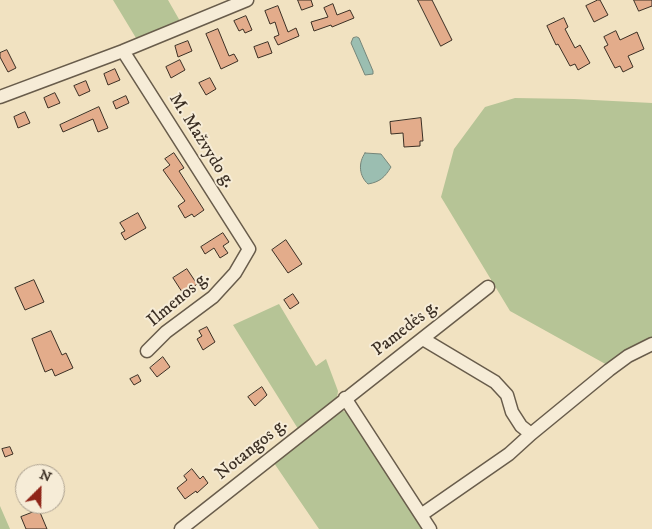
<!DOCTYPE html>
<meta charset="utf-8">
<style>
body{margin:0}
#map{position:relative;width:652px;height:529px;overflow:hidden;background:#f1e2c1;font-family:"IM FELL DW Pica",serif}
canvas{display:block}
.north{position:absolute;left:15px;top:464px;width:50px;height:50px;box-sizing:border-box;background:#f6ecd7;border:1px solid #aba08f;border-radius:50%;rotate:23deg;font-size:14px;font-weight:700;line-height:20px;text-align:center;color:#3b2f24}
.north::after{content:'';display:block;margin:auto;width:18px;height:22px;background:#8f2418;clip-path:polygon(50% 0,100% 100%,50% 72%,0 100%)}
</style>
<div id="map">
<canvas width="652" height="529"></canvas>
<div class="north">N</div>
</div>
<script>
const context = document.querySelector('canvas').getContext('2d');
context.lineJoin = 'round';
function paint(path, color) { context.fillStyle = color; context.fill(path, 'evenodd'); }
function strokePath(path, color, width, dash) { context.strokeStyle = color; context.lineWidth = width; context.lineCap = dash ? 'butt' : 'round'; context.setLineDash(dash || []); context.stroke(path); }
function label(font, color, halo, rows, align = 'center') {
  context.font = font + ' "IM FELL DW Pica",serif'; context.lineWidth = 4; context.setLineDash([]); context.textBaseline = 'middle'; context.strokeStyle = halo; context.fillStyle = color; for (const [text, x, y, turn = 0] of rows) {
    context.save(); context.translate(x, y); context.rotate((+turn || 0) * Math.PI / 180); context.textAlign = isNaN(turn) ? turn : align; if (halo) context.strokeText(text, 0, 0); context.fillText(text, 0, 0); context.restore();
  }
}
const green = new Path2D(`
 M 113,0 L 168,0 L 180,21 L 136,38 Z
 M 515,98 L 574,99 L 652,103 L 652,343 L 609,366 L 510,311 L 441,197 L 454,149 L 485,107 Z
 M 279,304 L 316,366 L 326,359 L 338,391 L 337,398 L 300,432 L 233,325 Z
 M 337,411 L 343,411 L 351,414 L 425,529 L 319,529 L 274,463 Z
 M 0,506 L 10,529 L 0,529 Z`);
const water = new Path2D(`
 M 357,37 L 359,38 L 373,71 L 373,74 L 365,75 L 351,43 L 353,38 Z
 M 365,153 L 381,154 L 391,167 C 385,177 380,182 368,184 C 359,176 358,163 365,153 Z`);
const building = new Path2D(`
 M 298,0 L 311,0 L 313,6 L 302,10 Z
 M 418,0 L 432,0 L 452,40 L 441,46 Z
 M 598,0 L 600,0 L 608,15 L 594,22 L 586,6 Z
 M 634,0 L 652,0 L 652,6 L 639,11 Z
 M 333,4 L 337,15 L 350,10 L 354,18 L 332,27 L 331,25 L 314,31 L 311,22 L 328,17 L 324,8 Z
 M 278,6 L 288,32 L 296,28 L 299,36 L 278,45 L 274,37 L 279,35 L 275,22 L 270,24 L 265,11 Z
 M 246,16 L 252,30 L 245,33 L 243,29 L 239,31 L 234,21 Z
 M 564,18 L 568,27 L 565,29 L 575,48 L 580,45 L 590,63 L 578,70 L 575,64 L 570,66 L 558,44 L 556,45 L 547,26 Z
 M 218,29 L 229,56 L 234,54 L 238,61 L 221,69 L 206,34 Z
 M 616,31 L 620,40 L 637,32 L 644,49 L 628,56 L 633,67 L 623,72 L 620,66 L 615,68 L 604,47 L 608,45 L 604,37 Z
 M 188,41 L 192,51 L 178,57 L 175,46 Z
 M 268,42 L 272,53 L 258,58 L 254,47 Z
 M 7,50 L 16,68 L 8,72 L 0,57 L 0,53 Z
 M 180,60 L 185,70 L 171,78 L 166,67 Z
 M 115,69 L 120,80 L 108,85 L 104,74 Z
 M 210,78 L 216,89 L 206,95 L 199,83 Z
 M 86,81 L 90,91 L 79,96 L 74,86 Z
 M 55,93 L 60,103 L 48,108 L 44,98 Z
 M 126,96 L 129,103 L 116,109 L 113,102 Z
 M 99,107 L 108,128 L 98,132 L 93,119 L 63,132 L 60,125 Z
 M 25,112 L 30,123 L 18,128 L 14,117 Z
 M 421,118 L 423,141 L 420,141 L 420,146 L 404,147 L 403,133 L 391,134 L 390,122 Z
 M 174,153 L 184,168 L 179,171 L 204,210 L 194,217 L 192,214 L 185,218 L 178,206 L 185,201 L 163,170 L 170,165 L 165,159 Z
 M 138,213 L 146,228 L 125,240 L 121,233 L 125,231 L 120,223 Z
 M 223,233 L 229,242 L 223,246 L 228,253 L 220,258 L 214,248 L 205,254 L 201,247 Z
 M 286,240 L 302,264 L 288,273 L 272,250 Z
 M 187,269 L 197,284 L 184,295 L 173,278 Z
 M 34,280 L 44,302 L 25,310 L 15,288 Z
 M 293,294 L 299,303 L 290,309 L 284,300 Z
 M 207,327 L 215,342 L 203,350 L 197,339 L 202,336 L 199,331 Z
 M 51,331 L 62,355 L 66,353 L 73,368 L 55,376 L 52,369 L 45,372 L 32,339 Z
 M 163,357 L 170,367 L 157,377 L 150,368 Z
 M 138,375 L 141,381 L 134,385 L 130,379 Z
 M 262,387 L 267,395 L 255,406 L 248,397 Z
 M 10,447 L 13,454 L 5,457 L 2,449 Z
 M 192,469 L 200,479 L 203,476 L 208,483 L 197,493 L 196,491 L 185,499 L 177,488 L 187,480 L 184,476 Z
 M 39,510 L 47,529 L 26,529 L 21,517 Z`);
const minor = new Path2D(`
 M 123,51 L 249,249 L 235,273 L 213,297 L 166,332 L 147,351
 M 0,97 L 123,51 L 247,0
 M 423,339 L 495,382 L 507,395 L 512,412 L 521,426 L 531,434 L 609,370 L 628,356 L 652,344
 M 345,398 L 430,529
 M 421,515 L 509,454 L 531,434
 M 181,529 L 488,287`);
const streetNames = [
 ["M. Mažvydo g.",201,141,58],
 ["Ilmenos g.",179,300,-40],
 ["Pamedės g.",406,329,-38],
 ["Notangos g.",252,450,-39]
];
paint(green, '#b6c496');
paint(water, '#9bbeb1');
strokePath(water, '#758579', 1);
paint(building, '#e3ac8b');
strokePath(building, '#3b2f24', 1);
strokePath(minor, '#685c4b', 15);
strokePath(minor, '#f6ecd7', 12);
label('18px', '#3b2f24', '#f6ecd7', streetNames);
</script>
